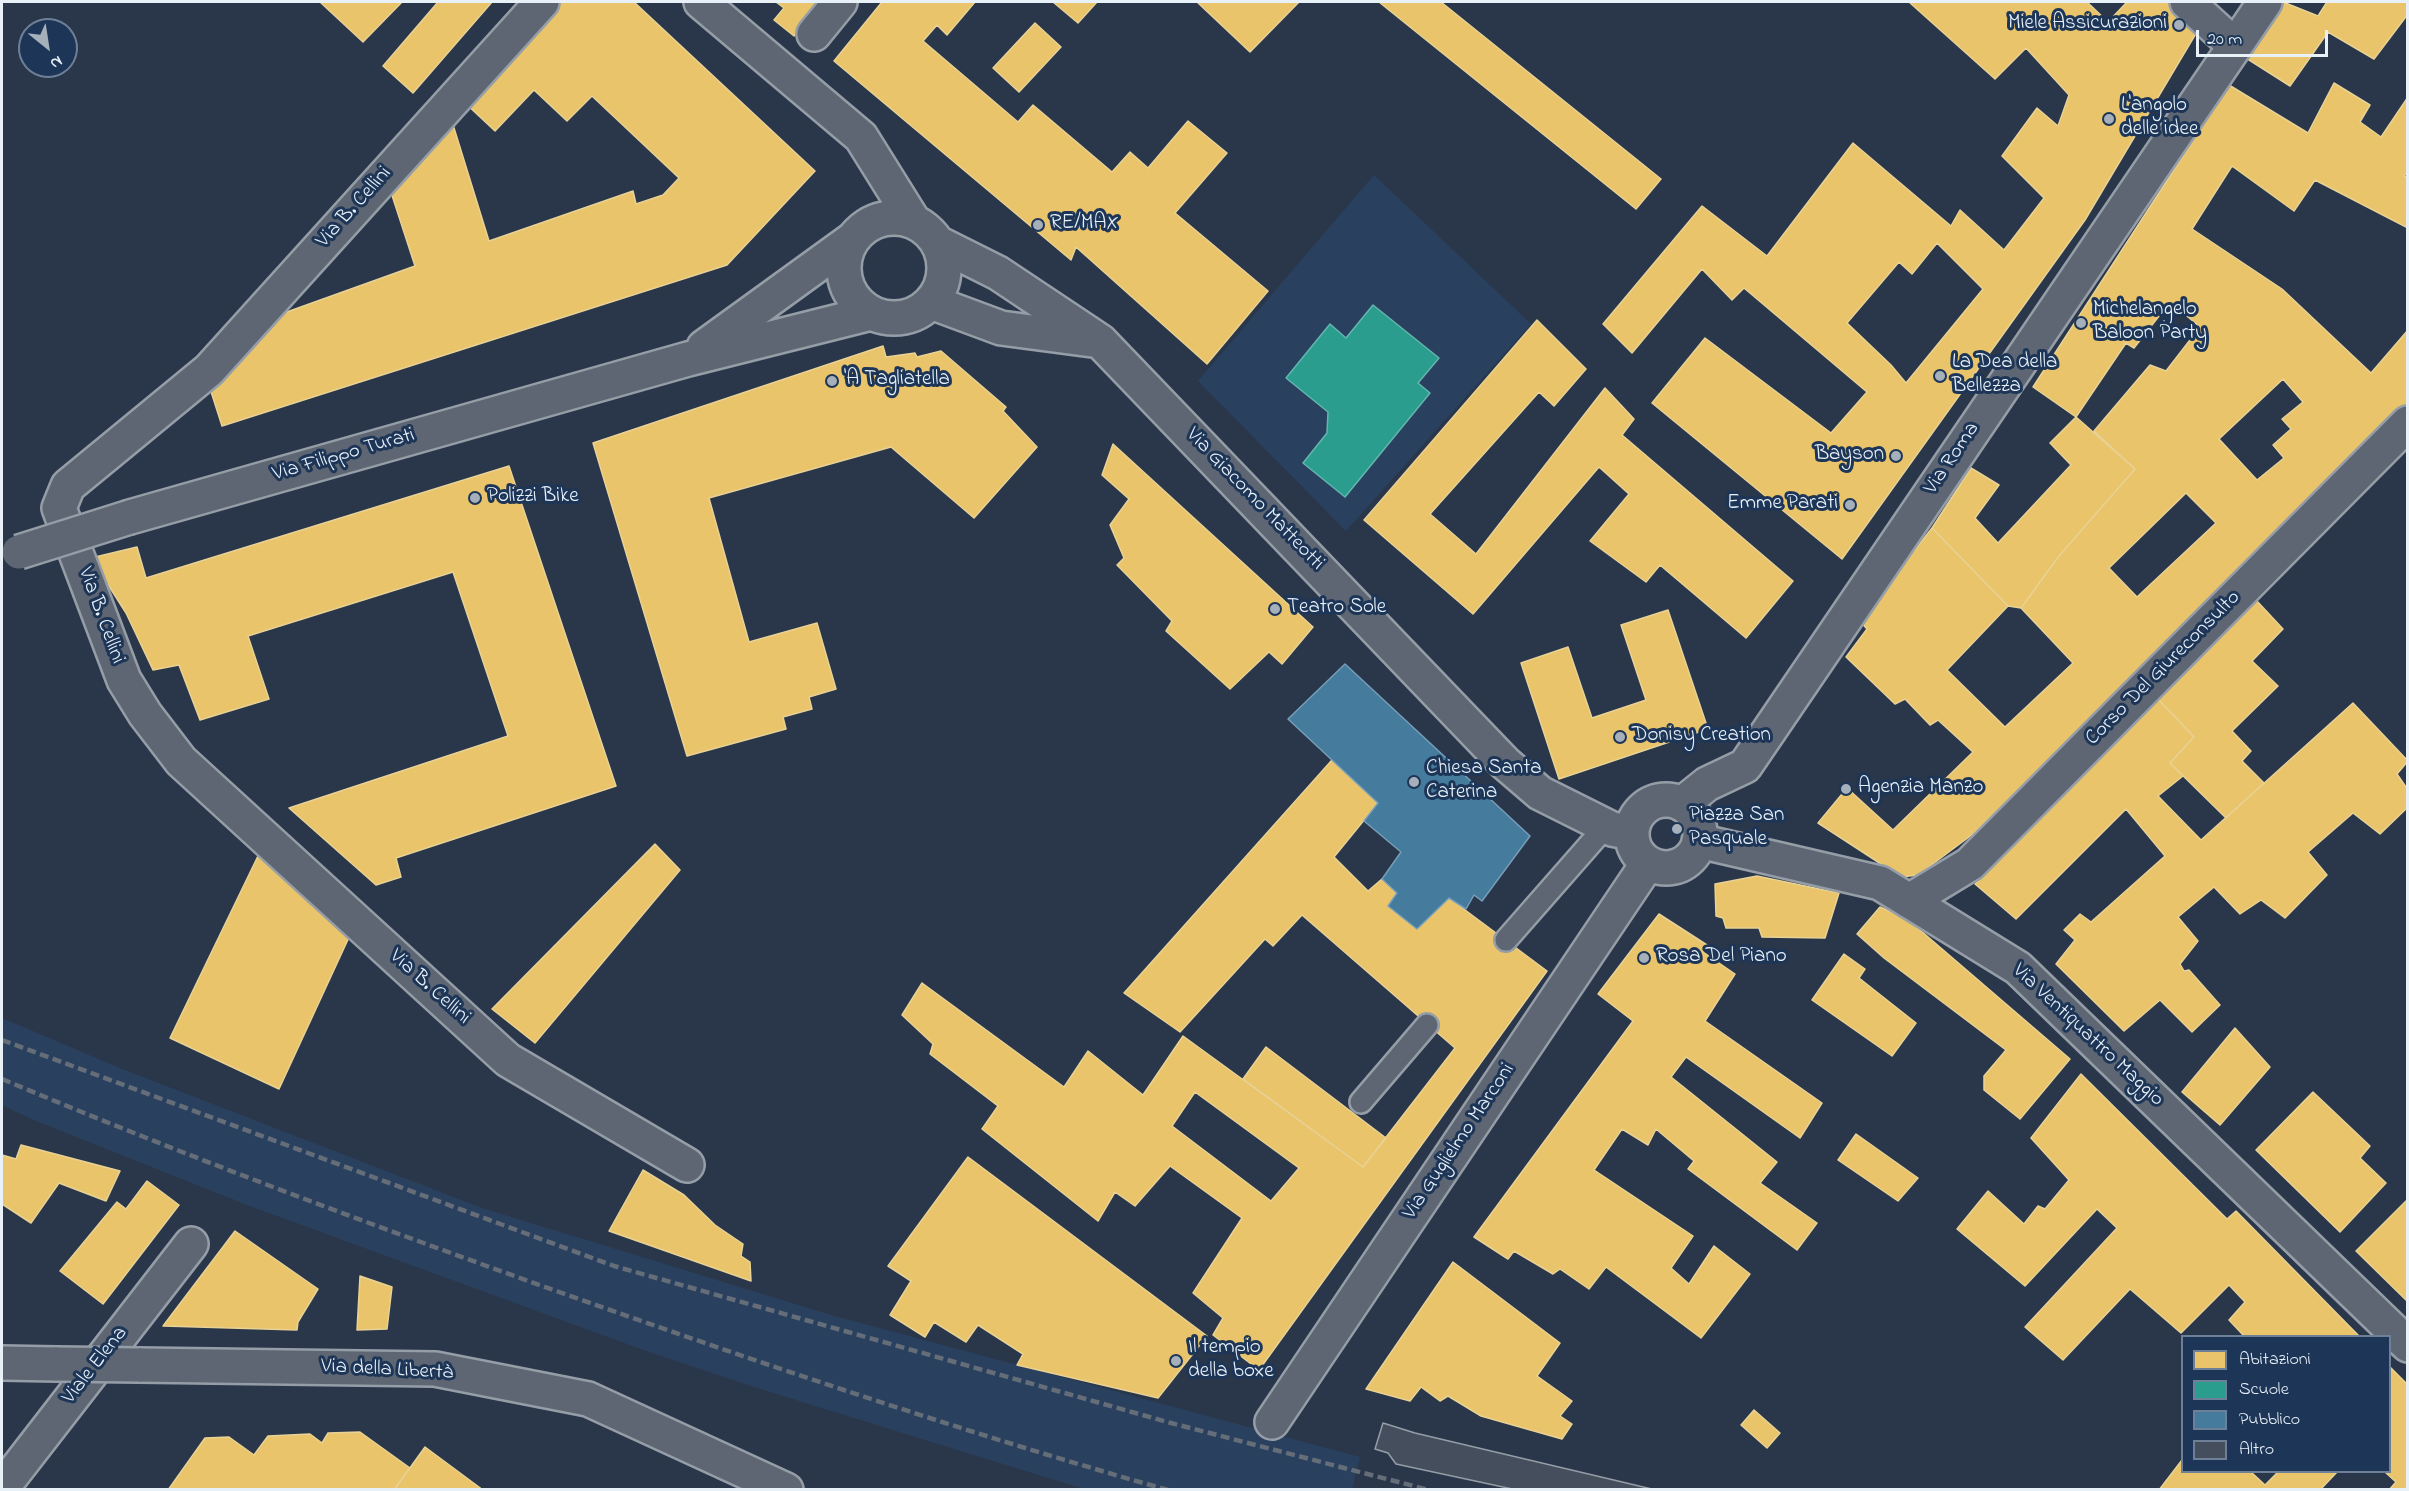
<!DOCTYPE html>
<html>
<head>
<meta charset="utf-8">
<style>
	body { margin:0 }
	#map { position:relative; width:2409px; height:1491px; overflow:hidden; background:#2a374a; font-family:"Indie Flower",sans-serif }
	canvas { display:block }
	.frame { position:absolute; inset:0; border:3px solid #e8f1f8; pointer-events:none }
	.legend { position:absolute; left:2181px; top:1335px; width:210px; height:138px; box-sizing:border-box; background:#1d3557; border:2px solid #6e8097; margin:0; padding:8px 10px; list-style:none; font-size:18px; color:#e8f1f8 }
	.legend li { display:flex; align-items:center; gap:12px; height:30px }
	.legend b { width:30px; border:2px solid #6e8097 }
	.north { position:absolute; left:18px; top:18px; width:60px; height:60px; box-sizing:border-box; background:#1d3557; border:2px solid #6e8097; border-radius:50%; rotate:150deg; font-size:16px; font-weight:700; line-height:24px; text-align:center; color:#e8f1f8 }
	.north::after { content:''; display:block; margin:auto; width:21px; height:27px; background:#a6b0bb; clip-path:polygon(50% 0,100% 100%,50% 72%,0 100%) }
	.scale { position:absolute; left:2196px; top:30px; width:132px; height:27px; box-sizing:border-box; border:3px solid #e8f1f8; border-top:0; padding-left:8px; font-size:18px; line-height:21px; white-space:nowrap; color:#e8f1f8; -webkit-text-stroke:4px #1d3557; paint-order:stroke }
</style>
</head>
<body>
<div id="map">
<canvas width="2409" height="1491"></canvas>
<div class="frame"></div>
<ul class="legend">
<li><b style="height:16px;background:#e9c46a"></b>Abitazioni</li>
<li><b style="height:16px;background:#2a9d8f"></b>Scuole</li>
<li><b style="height:16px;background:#457b9d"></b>Pubblico</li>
<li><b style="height:16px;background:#444e5c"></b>Altro</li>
</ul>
<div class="north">N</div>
<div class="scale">20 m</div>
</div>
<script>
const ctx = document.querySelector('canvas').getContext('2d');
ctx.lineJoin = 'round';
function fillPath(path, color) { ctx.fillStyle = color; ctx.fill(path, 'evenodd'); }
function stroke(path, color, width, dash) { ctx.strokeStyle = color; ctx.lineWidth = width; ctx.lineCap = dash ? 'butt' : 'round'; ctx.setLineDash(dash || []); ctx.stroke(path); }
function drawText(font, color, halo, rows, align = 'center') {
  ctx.font = font + ' "Indie Flower",sans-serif'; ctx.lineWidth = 6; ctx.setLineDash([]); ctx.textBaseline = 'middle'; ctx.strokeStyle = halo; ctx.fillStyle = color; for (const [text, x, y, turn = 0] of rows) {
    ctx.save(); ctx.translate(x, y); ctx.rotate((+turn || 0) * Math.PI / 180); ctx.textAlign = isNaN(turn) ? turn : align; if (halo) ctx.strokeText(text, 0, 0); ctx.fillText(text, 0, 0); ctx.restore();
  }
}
fillPath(new Path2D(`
	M1374,175l157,149 -185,207 -148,-150z
	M2,1018l120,51 360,139 349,107 529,142 -8,32h-268l-327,-101 -108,-36 -402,-147 -218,-87 -27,-13z`), '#2a405f');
const homes = new Path2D(`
	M320,2h82l-39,40z
	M438,2h54l-79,91 -30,-27z
	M553,2h81l181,169 -88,94 -505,161 -15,-47 52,-57 156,-56 -27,-83 62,-68 39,126 144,-50 3,13 27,-9 16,-17 -87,-82 -25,25 -33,-31 -39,41 -32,-30z
	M776,2h46l-28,34 -20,-16 10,-12z
	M882,2h93l-28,33 -10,-10 -14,16 95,81 15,-17 79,67 18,-20 18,16 40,-47 39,32 -52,60 93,78 -61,73 -131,-117 -5,13 -237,-199z
	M1053,2h44l-19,21z
	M1197,2h102l-49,50z
	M1379,2h62l220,177 -25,30z
	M1909,2h178l21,20 19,-20h55l22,18 -119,200 -243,339 -190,-156 53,-65 126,95 36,-41 -123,-104 -12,12 -30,-31 -70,84 -29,-29 99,-118 65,50 86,-113 98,83 9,-16 44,40 40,-52 -42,-42 35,-48 21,18 11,-31 -43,-47 -31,31zM1937,243l46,46 -77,94 -15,-18 -44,-42 52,-61 13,12z
	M2283,2l35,14 9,-14h81v12l-34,45 -46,-27 -38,54 -44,-28z
	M1035,23l26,24 -42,45 -26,-24z
	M2334,83l36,22 -10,17 21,15 27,-40v75l-4,4 4,2v50l-93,-48 -21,31 -62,-45 -40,63 90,60 89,84 37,-43v74l-37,42 -398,388 -55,41 -17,2 -83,-54 29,-35 46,42 80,-78 -35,-32 -8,5 -25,-26 -10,5 -49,-47 21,-28 -8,-9 73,-92 76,78 -61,64 58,57 68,-64 -52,-55 38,-52 76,-87 -41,-38 56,-66 16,6 34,-44 -30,-25 -36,46 -8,-5 -50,74 -43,-30 196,-302 79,48zM2283,379l20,23 -21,17 9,10 -18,16 11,13 -27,22 -38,-41zM2186,493l30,30 -79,74 -28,-29z
	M1537,320l49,49 -32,37 -15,-14 -109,122 46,40 129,-166 29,31 -12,16 171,146 -47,57 -86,-73 -14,17 -56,-41 39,-47 -30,-27 -126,147 -109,-94z
	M883,346l3,11 29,-4 2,4 24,-6 65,56 -3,4 34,36 -63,71 -83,-71 -182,51 40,144 68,-19 19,66 -27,8 3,12 -29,8 3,12 -99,27 -94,-313z
	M2076,417l59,52 -76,87 -38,52 -13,-2 -76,-78 39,-60 28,17 -24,33 23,25 73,-78 -21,-22z
	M1113,444l200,183 -31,37 -13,-12 -39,37 -64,-58 6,-10 -55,-56 7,-7 -14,-33 19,-26 -27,-24z
	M509,466l107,320 -220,72 5,19 -25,8 -87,-77 219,-72 -55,-164 -205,64 21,63 -69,21 -21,-55 -26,5 -27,-57 -35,-55 46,-11 9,31z
	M2256,600l27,29 -31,32 26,25 -46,45 19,20 -9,10 22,22 -38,35 -56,-55 24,-26 -36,-38z
	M1668,610l40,119 -149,50 -38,-116 47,-16 24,71 54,-18 -25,-75z
	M2158,699l36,38 -24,26 13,13 -25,20 43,44 152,-137 55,58 -11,13 11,16v17l-28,27 -27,-21 -45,39 19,23 -42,43 -24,-18 -21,14 -26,-27 -36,30 20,24 -18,23 4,7 5,-1 31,35 -28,27 -32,-32 -36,31 -68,-67 19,-24 -11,-10 16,-16 11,8 74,-66 -39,-47 -110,110 -41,-35z
	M1332,760l46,43 -44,54 34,34 14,-12 15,14 -9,13 29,23 32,-31 98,73 -288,399 -46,-35 10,-17 -30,-25 49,-75 -72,-52 -35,40 -20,-14 -17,29 -116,-92 16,-23 -68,-52 3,-10 -31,-29 20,-32 142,104 24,-36 55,44 40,-59 180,131 92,-119 -153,-133 -29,31 -8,-7 -85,93 -56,-39zM1195,1092l104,76 -28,33 -99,-75z
	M655,844l25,26 -145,173 -43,-34z
	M258,856l93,77 -72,156 -109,-51z
	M1757,876l82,17 -14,45 -63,-1 -3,-9h-33l-3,-10 -7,-2 -1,-32z
	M1880,907l26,11 164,141 -50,60 -36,-29v-14l22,-26 -122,-92 -27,-24z
	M1659,914l48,31 -4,7 32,22 -30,47 117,82 -22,35 -114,-81 -15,20 106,85 -17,21 57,40 -20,27 -109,-81 6,-8 -38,-32 -8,16 -26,-16 -28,41 99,66 -22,32 18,16 25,-38 36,28 -49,64 -95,-71 -17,22 -29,-20 -7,5 -39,-23 -6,8 -34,-22 159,-216 -35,-27z
	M1844,954l21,15 -6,9 57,45 -24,33 -80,-56z
	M2235,1028l35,39 -50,58 -38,-33z
	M1266,1047l120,91 -23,29 -120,-88z
	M2081,1074l146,145 9,-8 123,125h-115l-15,-16 16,-18 -16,-17 -48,48 -51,-44 -67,71 -38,-33 92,-99 -20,-19 -72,77 -68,-57 31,-38 36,33 14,-18 7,3 24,-29 -38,-42z
	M2313,1092l57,54 -10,12 26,25 -46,49 -84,-82z
	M1856,1134l62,44 -20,23 -60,-41z
	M21,1145l99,26 -14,30 -47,-18 -28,40 -29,-19v-49l14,4z
	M968,1157l239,179 -49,62 -141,-33 6,-11 -45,-29 -12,17 -32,-20 -9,15 -35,-22 21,-34 -23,-15z
	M643,1170l41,25 31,30 28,19 -2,12 9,6 1,19 -142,-50z
	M147,1181l32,24 -76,99 -43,-33 57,-69 9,7z
	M2408,1199v103l-52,-51z
	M235,1231l83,58 -20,33 -1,8 -134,-4z
	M1453,1262l107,81 -23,33 35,25 -12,15 12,8 -10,15 -81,-23 -33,-20 -8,5 -19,-14 -11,14 -44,-12z
	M360,1276l32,11 -5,42 -30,1z
	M2390,1367l18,18v105h-19l7,-8 -11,-10h5z
	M1754,1410l26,23 -13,15 -26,-23z
	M360,1432l50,36 -16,22h-226l37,-52 24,-1 25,18 14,-19 42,-2 12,9 6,-10z
	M425,1447l58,43h-89z
	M2182,1460v12h69l14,13 13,-13h59l-17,18h-161z`);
fillPath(homes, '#e9c46a');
stroke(homes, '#e9d295', 1.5);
const schools = new Path2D(`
	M1373,305l66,53 -21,25 12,10 -85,104 -42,-34 24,-30 1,-21 -42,-34 44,-54 16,14z`);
fillPath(schools, '#2a9d8f');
stroke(schools, '#63b6ae', 1.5);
const public = new Path2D(`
	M1345,664l185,172 -48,65 -8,-6 -8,14 -17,-11 -32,31 -29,-23 9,-13 -15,-14 19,-27 -37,-31 14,-18 -90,-84z`);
fillPath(public, '#457b9d');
stroke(public, '#769eb8', 1.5);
const building = new Path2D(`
	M1383,1423l32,10 241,57h-139l-121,-26 -8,-11 -13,-4z`);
fillPath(building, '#444e5c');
stroke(building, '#959da7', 1.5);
const service = new Path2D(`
	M1506,940l100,-114
	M1361,1102l66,-77`);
const minor = new Path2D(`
	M542,2l-333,368 -141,116 -9,22 65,172 21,34 36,47 327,299 179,105
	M2187,2l47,43
	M814,34l26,-32
	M1682,804l25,-20 38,-18 520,-764
	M1909,901l61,-37 438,-441
	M1272,1422l376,-559
	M2,1488l189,-244`);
const tertiary = new Path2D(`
	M701,2l160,135 53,85
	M844 268a50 50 0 1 1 100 0a50 50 0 1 1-100 0Z
	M938,243l60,30 102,68 405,422 35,30 72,36 20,4
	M931,302l70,26 91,12
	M704,347l149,-108
	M130,517l558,-158 183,-46
	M1632 834a34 34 0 1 1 68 0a34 34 0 1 1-68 0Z
	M1699,841l181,42 138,85 390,377
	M2,1363l55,1
	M139,1365l296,4 153,30 198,91`);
stroke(service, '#959da7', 26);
stroke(minor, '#959da7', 38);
stroke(tertiary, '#959da7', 38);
stroke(service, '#5d6672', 21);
stroke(minor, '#5d6672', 33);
stroke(tertiary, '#5d6672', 33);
stroke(new Path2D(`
	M2,1040l612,226 557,157 258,67
	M2,1079c183,77 370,146 557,213 201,71 403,140 609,198`), '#656d78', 4.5, [9, 4.5]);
const tertiaryBridge = new Path2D(`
	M19,552l111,-35
	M57,1364l82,1`);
stroke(tertiaryBridge, '#959da7', 38, []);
stroke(tertiaryBridge, '#5d6672', 33);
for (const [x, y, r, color] of [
	[2179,25,6,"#a6b0bb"],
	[2109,119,6,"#a6b0bb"],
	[1038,225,6,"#a6b0bb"],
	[2081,323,6,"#a6b0bb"],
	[1940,376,6,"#a6b0bb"],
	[832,381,6,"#a6b0bb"],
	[1896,456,6,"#a6b0bb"],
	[475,498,6,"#a6b0bb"],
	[1850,505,6,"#a6b0bb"],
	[1275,609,6,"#a6b0bb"],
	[1620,737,6,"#a6b0bb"],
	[1414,782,6,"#a6b0bb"],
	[1846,789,6,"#a6b0bb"],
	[1677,829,6,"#a6b0bb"],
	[1644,958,6,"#a6b0bb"],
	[1176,1361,6,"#a6b0bb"]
]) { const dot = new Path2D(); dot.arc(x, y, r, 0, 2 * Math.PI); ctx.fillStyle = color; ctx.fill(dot); stroke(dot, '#1d3557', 2); }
drawText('21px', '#e8f1f8', '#1d3557', [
	["Miele Assicurazioni",2167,25,"right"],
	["L'angolo",2121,107],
	["delle idee",2121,131],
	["RE/MAX",1050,225],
	["Michelangelo",2093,311],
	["Baloon Party",2093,335],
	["La Dea della",1952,364],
	["Bellezza",1952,388],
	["'A Tagliatella",844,381],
	["Bayson",1884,456,"right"],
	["Polizzi Bike",487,498],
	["Emme Parati",1838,505,"right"],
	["Teatro Sole",1287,609],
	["Donisy Creation",1632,737],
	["Chiesa Santa",1426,770],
	["Caterina",1426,794],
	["Agenzia Manzo",1858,789],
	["Piazza San",1689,817],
	["Pasquale",1689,841],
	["Rosa Del Piano",1656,958],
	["Il tempio",1188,1349],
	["della boxe",1188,1373]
], 'left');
drawText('21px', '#e8f1f8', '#1d3557', [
	["Via B. Cellini",355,208,-48],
	["Via Filippo Turati",344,456,-16],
	["Via Roma",1953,459,-56],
	["Via Giacomo Matteotti",1254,500,46],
	["Via B. Cellini",100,616,70],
	["Corso Del Giureconsulto",2164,669,-45],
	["Via B. Cellini",429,988,42],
	["Via Ventiquattro Maggio",2087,1036,43],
	["Via Guglielmo Marconi",1460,1142,-56],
	["Viale Elena",96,1366,-52],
	["Via della Libertà",387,1371,3]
]);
</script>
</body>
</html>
